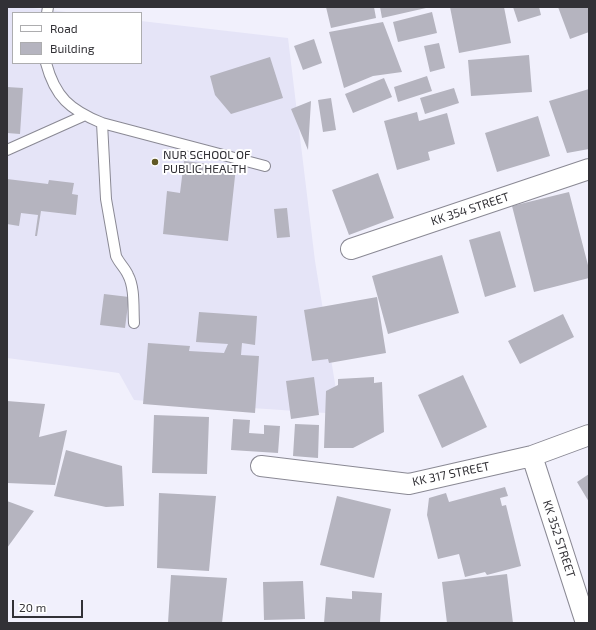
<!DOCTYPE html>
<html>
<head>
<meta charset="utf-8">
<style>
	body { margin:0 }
	#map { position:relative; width:596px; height:630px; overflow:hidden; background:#f1f0fc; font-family:"Exo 2",sans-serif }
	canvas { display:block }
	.frame { position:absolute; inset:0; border:8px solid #323136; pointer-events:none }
	.legend { position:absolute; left:12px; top:12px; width:130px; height:52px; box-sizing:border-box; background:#fff; border:1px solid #adadaf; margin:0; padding:5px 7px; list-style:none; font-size:12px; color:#323136 }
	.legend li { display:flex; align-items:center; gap:8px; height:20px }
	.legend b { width:20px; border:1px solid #adadaf }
	.scale { position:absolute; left:12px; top:600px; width:71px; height:18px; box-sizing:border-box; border:2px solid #323136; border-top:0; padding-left:5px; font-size:12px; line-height:14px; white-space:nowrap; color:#323136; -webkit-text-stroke:3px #fff; paint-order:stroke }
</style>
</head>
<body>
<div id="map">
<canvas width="596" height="630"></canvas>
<div class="frame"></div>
<ul class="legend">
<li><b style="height:5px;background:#fff"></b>Road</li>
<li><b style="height:11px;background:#b5b4bf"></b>Building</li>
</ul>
<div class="scale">20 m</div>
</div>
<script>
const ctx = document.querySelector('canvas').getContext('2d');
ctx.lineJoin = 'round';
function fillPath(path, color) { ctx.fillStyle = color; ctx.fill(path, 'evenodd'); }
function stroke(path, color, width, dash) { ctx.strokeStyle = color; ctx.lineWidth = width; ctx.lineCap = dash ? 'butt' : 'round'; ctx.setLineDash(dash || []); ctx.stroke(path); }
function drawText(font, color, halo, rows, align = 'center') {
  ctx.font = font + ' "Exo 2",sans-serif'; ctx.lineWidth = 4; ctx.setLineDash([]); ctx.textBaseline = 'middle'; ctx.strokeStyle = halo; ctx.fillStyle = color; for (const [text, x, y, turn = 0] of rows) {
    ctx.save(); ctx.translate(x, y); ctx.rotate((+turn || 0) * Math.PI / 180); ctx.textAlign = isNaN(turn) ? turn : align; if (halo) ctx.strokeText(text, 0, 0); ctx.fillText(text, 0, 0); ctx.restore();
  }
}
fillPath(new Path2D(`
	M7,7h16l52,6h-62v50h128v-42l147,17 27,223 25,153 -206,-14 -15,-27 -112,-15z`), '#e5e4f7');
fillPath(new Path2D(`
	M326,7h48l2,11 -45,10z
	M380,7h46v1l-44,10z
	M450,7h54l7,36 -52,10z
	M513,7h26l2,8 -23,7z
	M558,7h31v25l-19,7z
	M432,12l5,21 -39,9 -5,-20z
	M383,22l19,50 -29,4 -29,12 -15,-56z
	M314,39l8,24 -19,7 -9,-24z
	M439,43l6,25 -15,4 -6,-26z
	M529,55l3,37 -61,4 -3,-36z
	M270,57l13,41 -52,16 -16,-19 -5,-19z
	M427,76l5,15 -34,11 -4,-15z
	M384,78l8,19 -39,16 -8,-19z
	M7,87l16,1 -3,46 -13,-1z
	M454,88l5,15 -34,11 -5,-16z
	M589,89v60l-22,4 -18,-52z
	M331,98l5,32 -13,2 -5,-32z
	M311,101l-3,49 -17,-41z
	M417,112l2,9 28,-8 8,31 -27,8 2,8 -33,10 -13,-49z
	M538,116l12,40 -53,16 -12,-39z
	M184,161l52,6 -8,74 -65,-7 4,-43 13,2z
	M378,173l16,45 -45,17 -17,-45z
	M7,179l41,5 1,-4 25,3 -2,11 6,1 -2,20 -35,-4 -4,25h-2l3,-21 -17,-2 -2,13 -12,-2z
	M569,192l20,77v9l-55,14 -22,-86z
	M287,208l3,29 -13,1 -3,-29z
	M500,231l16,56 -31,10 -16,-57z
	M442,255l17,58 -71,21 -16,-58z
	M104,294l25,3 -4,31 -25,-3z
	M377,297l9,56 -57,10 -1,-4 -16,2 -8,-51z
	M199,312l58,4 -2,29 -13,-2 -1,12 18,1 -4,57 -112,-9 5,-61 42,3 -1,5 35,2 4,-9 -32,-2z
	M563,314l11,23 -54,27 -12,-23z
	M463,375l24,52 -45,21 -24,-53z
	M314,377l5,38 -28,4 -5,-38z
	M374,377v6l8,-1 2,50 -31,16h-29l2,-57 12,-6v-6z
	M7,401l38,3 -6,33 28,-7 -12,55 -48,-2z
	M154,415l55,2 -2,57 -55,-1z
	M233,419l17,1 -1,13 15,1v-9l16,1 -2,27 -47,-3z
	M295,424l24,1 -1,33 -25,-2z
	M66,450l56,16 2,40 -18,1 -52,-11z
	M589,474v28l-12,-20z
	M505,487l3,9 -8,2 2,8 4,-1 15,61 -34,9 -2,-3 -20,5 -6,-23 -21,5 -11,-44 2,-17 17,-5 3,9z
	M159,493l57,3 -7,75 -52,-3z
	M337,496l54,13 -17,69 -54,-13z
	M7,501l27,10 -27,37z
	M507,574l6,49h-66l-5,-41z
	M171,575l56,3 -5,45h-54z
	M303,581l2,38 -41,1 -1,-38z
	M352,591l30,2 -2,30h-56l2,-26 26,2z`), '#b5b4bf');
const lane = new Path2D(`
	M47,13l1,-6
	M46,63c9,34 24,47 56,60l163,43
	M102,123l4,76 10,57c3,7 9,12 12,19 7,13 5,33 6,48
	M7,150l76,-34`);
const street = new Path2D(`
	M351,249l238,-80
	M532,456l54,167
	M261,466l148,18 123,-28 57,-21`);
stroke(lane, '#8a8994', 12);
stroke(street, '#8a8994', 22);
stroke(lane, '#fff', 10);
stroke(street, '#fff', 20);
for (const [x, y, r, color] of [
	[155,162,4,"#605824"]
]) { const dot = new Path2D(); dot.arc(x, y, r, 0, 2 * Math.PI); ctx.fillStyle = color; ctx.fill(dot); stroke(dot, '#fff', 1.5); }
drawText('12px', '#323136', '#fff', [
	["NUR SCHOOL OF",163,155],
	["PUBLIC HEALTH",163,169]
], 'left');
drawText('12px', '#323136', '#fff', [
	["KK 354 STREET",470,209,-18],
	["KK 317 STREET",451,474,-12],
	["KK 352 STREET",559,539,72]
]);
</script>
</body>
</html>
